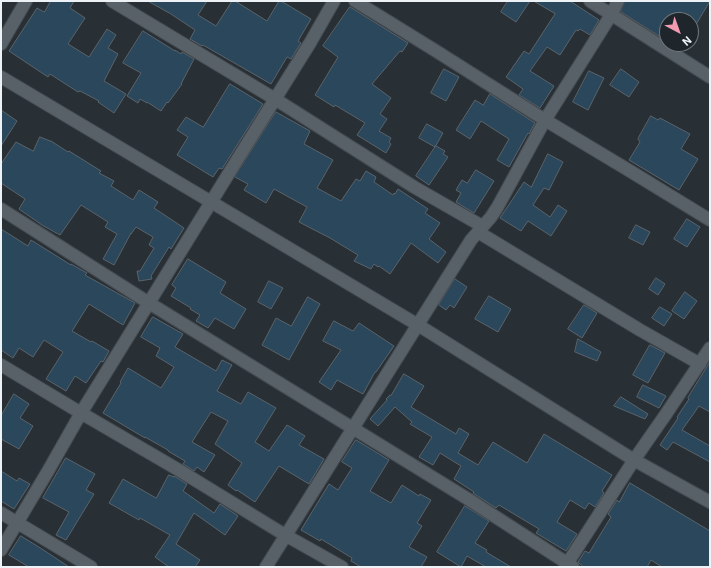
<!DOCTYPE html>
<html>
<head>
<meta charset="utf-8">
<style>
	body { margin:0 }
	#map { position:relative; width:711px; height:568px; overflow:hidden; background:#283036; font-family:Roboto,sans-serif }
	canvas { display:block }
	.frame { position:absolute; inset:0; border:2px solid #edf2f6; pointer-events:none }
	.north { position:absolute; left:659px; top:12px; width:40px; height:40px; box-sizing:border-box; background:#1e262c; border:1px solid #71787d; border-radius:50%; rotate:139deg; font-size:11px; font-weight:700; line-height:16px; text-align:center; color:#edf2f6 }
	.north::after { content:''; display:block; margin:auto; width:14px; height:18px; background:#f29ab0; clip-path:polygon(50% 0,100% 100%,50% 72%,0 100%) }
</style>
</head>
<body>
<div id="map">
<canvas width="711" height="568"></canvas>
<div class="frame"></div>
<div class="north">N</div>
</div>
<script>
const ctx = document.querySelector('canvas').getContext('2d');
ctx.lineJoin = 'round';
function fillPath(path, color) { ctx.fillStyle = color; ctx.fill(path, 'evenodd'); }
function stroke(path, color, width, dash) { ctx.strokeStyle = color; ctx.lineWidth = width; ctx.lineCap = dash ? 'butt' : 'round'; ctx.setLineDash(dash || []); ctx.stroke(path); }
const building = new Path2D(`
	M51,1h23l-4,7 15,10 -17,26 21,13 18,-28 9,6 -8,13 10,6 -14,27 22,13 -12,19 -16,-11 1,-1 -19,-10 -2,1 -28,-18 -2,3 -39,-26 28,-43 7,4z
	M148,1h59l-9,14 18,11 16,-25h3l32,20 12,-20h2l30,18 -13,22 3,2 -10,16 -4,-2 -16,27 -68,-39 -1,1 -12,-7 5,-9 -24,-16z
	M508,1h22l-14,21 -15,-10z
	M534,1h36l29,19 -9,15 -10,-6 -2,2 -2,-1 -16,25 -13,-8 -17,24 24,15 -14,22 -21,-13 4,-6 -17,-12 18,-26 5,3 26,-40z
	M625,1h85l-19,32v-13h-24v21l-46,-29z
	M350,7l58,36 -6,9 -2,-1 -28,33 19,14 -11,16 7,5 -8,12 12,7 -2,4 2,2 -5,9 -29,-18 8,-12 -30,-18 -1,2 -19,-12 23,-38 -15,-11z
	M143,31l32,20v-1l6,4 1,-2 12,7 -13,25h1l-14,19 -1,-1 -6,9 -14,-9v1l-7,-4 -2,4 -11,-7 14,-23 -18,-10z
	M444,69l15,8 -13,24 -15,-8z
	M621,69l18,13 -10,15 -19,-12z
	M589,71l15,7 -16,32 -15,-8z
	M230,84l33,20 -41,65 -3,-1 -6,9 -36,-22 11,-18 -11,-7 9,-13 17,10z
	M490,94l45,29 -6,11 -1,-1 -19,34 -12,-7 12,-21 -28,-18 -11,18 -14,-9 19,-30 8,5z
	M1,110l16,11 -16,25z
	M276,112l34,19 -6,13 29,16 -16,28 24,13 15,-22 4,2 6,-10 10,6 -2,5 19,13 1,-2 1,1 3,-5 30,20 -3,4 15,10 -11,16 17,13 -8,11 -27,-20 -21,31 -11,-8 -1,1 -4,-3 -3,5 -17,-8 4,-6 -28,-17 -31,-16 8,-15 -33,-18 -8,14 -22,-13 4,-6 -13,-7z
	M651,116l7,4 2,-2 30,16 -9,15 17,10 -19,31 -50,-30 11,-18 -2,-3z
	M427,124l16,9 -8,14 -16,-9z
	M40,137l10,4h1l17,11 1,-1 32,20 -2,2 15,8 -3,5 22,14 6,-10 19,12 -4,6 30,20 -13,21 -2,-2 -18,29 1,3 -13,2 -2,-10h3l14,-23 -5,-3 4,-8 -17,-10 -5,7v-1l-17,32 -11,-6 14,-25 -12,-7 3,-5 -27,-17 -21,30 -18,-10 -23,-16 6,-10 -24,-16v-19l15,-22 17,9z
	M436,146l9,5 -2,3 5,3 -19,28 -13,-9z
	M548,154l15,8 -14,28 -5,-2 -11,17 17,12 8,-12 9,6 -16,25 -23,-15 -7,10 -21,-13 24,-36 7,5z
	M476,170l18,11 -20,32 -18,-11 5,-9 -5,-3 6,-10 5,3z
	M687,219l13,8 -13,20 -13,-8z
	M636,225l14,7 -7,13 -14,-7z
	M1,229l27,17 3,-6 40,25v-1l16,9 -2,2 50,28 -12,22 -34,-21 -17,27 19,11 1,-1 17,10 -6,11 -2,-1 -15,22 -11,-7 -9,15 -20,-12 17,-27 -19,-12 -11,17 -14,-9 -6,10 -12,-8z
	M188,259l38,23 -6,11 26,16 -12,20 -19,-11 -7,10 -12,-7 4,-6 -10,-6 1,-1 -20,-12 5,-8 -4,-3z
	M656,278l9,6 -7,11 -9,-6z
	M455,279l12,8 -13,21 -4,-3 -4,5 -7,-5z
	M269,281l14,7 -12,21 -13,-7z
	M685,292l12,9 -13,18 -12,-8z
	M489,296l22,13 -13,23 -23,-13z
	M308,297l12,7 -31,56 -27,-15 14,-27 15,8z
	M584,305l13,8 -15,25 -14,-9z
	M660,307l12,7 -8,12 -12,-8z
	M153,317l30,17 -8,13 41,24 6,-11 10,5 -15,26 24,13 7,-12 28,16 -21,34 14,9 18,-26 18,11 -6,9 25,14 -15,25 -30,-18 -24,36 -18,-12 -1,1 -8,-6 14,-22 -27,-19 13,-23 -17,-9 -19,30 23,13 -11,17 -7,-5 -3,4 -11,-7 2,-3 -17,-10v-1l-23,-13v1l-42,-25 18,-30 -1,-1 8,-14 33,20 13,-21 -18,-11 4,-8 -19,-11z
	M334,321l19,10 6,-8 35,23 -18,26h-1l-12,22 -26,-14 -6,10 -12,-8 22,-32 -18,-9z
	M578,339l23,13 -4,9 -22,-9z
	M650,345l15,8 -17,30 -15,-8z
	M710,362v50l-11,-6 -17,24 28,16v16l-37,-20 -6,8 -7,-5 18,-27 -1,-1 12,-18 -1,-1z
	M404,374l20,12 -13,21 45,27 3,-6 10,6 -11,19 20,12 15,-23 34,21 17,-29 68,41 -10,16 2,2 -9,14 -6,-4 -4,6 -15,-9 -13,22 20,12 -11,17 -30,-18 3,-4 -40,-24 -3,3 -23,-15 1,-1 -20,-13 7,-13 -21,-13 -7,12 -14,-8 13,-20 -22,-13 2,-2 -17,-15 -17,19 -8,-7 17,-19 -1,-1 4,-4h1z
	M643,385l23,11 -7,12 -22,-11z
	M14,394l15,10 -9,14 13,8 -14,23 -18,-10v-23z
	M621,397l27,17 -3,5 -31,-13z
	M356,440l33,20 -19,31 21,12 11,-18 17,11 1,-2 11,6 -14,23 5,3 -13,21 18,10 -6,10h-60l-10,-6 1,-3 -31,-19 -1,2 -19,-11 28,-46 9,6 14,-22 -10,-6z
	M66,458l29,16 -9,16 8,4 -28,46 -10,-5 13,-23 -26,-14z
	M1,471l16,10 2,-3 11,6 -16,25 -13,-8z
	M169,475l5,2v-1l13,8 -4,7 31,22 6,-9 18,12 -13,19 -31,-22 -18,31 24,16 -5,7h-26l-14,-10 15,-22 -30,-17 -1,2 -30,-17 14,-24 33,19z
	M630,483l80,48v36h-48l-11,-7 -4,7h-63l-4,-3 -2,-2 7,-11 4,2 22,-36 -3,-3 9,-14 2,2z
	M465,506l24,15 -14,22 12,7 -1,2 25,15h-25l-19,-11 -6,11 -24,-15z
	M21,536l21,13 27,18h-40l-20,-12z`);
fillPath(building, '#2a475c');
stroke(building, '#5b636a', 1);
const minor = new Path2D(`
	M112,1l163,98 139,88 68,39
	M355,1l81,50 109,69 85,51 80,49
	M590,1l120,76
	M1,44l25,-43
	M1,209l148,94 319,196 105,68
	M478,232l162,98 60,34
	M1,365l80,48 96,56 108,66 57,32
	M1,513l90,54
	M1,550l47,-79 33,-58 161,-261 68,-109 24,-42
	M266,567l193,-308 12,-19 20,-23 6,-9 48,-88 66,-105 7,-14
	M565,567l69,-107 32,-46 44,-66`);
const tertiary = new Path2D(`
	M1,77l417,248 216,135 76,42`);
stroke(minor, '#454c51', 14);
stroke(tertiary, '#454c51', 14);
stroke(minor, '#596168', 12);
stroke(tertiary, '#596168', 12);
</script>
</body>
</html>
